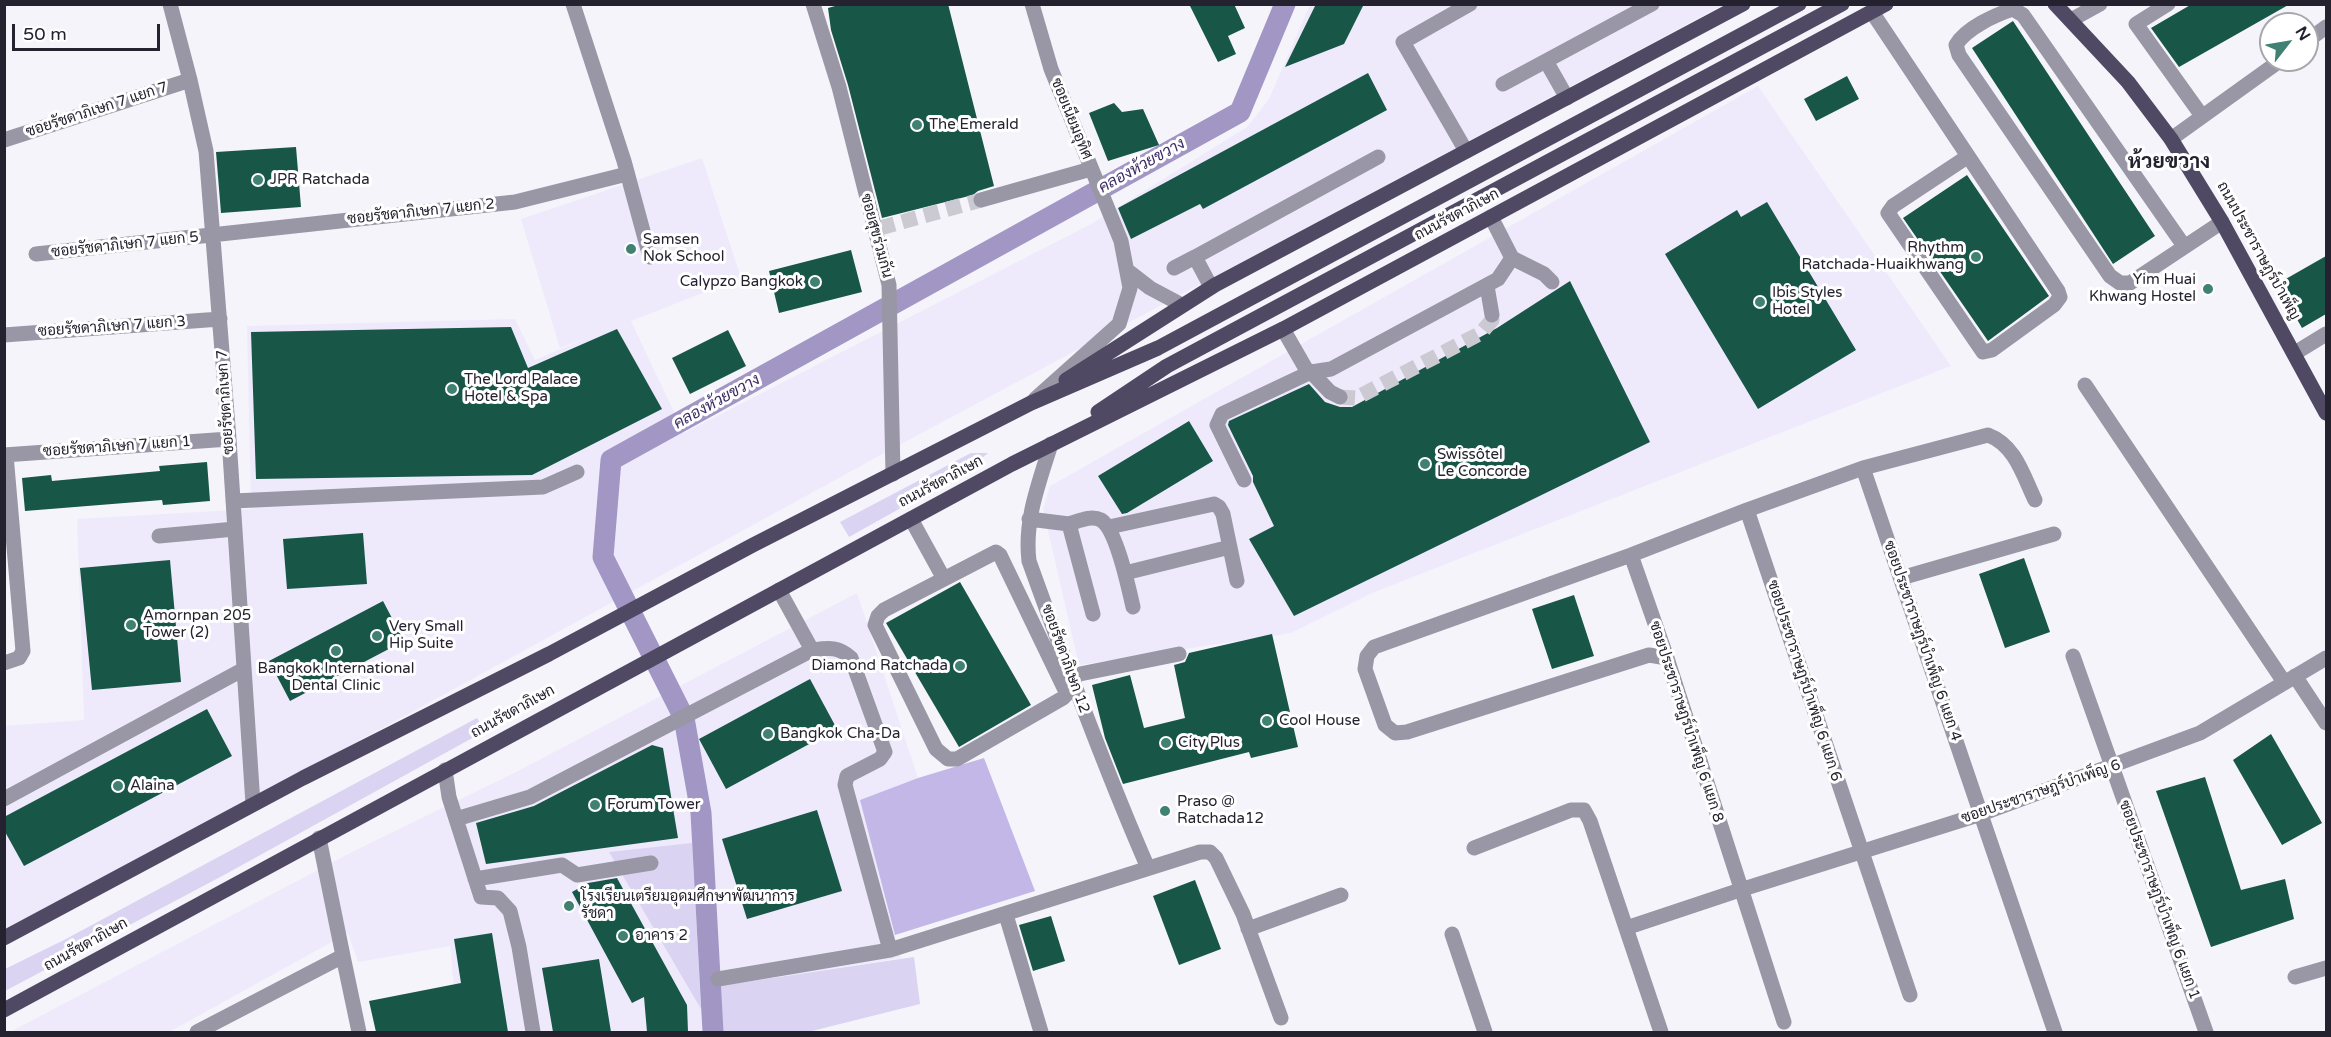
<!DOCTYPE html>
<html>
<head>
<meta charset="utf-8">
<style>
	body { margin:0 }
	#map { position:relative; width:2331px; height:1037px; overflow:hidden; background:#f5f4fb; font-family:"Varela Round",sans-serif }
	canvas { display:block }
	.frame { position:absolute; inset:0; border:6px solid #25222f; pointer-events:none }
	.north { position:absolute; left:2259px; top:12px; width:60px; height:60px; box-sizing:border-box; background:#fff; border:2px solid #a8a7ac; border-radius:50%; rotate:59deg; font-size:16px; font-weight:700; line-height:24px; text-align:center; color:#25222f }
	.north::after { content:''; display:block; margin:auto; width:21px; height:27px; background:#408171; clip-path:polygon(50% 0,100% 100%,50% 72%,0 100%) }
	.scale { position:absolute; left:12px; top:24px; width:148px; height:27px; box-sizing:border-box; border:3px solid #25222f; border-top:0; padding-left:8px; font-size:18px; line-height:21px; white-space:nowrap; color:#25222f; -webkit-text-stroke:4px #fff; paint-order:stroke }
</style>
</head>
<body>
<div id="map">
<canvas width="2331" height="1037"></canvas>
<div class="frame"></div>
<div class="north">N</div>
<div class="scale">50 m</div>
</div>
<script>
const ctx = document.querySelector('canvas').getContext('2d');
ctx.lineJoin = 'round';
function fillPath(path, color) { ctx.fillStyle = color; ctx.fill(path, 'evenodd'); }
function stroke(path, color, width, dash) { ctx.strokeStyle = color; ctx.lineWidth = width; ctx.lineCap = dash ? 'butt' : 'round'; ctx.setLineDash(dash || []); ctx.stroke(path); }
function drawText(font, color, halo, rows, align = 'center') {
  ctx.font = font + ' "Varela Round",Sarabun,sans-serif'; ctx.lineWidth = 6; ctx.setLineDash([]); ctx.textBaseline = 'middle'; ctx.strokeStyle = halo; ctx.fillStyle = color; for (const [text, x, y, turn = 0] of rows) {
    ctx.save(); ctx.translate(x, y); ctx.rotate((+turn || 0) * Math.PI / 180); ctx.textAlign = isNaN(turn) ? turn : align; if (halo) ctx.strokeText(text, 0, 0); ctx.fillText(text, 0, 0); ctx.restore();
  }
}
fillPath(new Path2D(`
	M1310,5h413l-835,446 -476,261 -407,219v-205l79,-6 -7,-201 174,-10 -4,-183 268,-7 20,41 54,-23 -29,11 -39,-129 181,-61 39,120 -110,43 53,112 407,-209 156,-97 22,-28z
	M1758,86l193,280 -579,227 -81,40 -212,32 -36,-156 7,-23z
	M857,593l61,185 -58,22 41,158 -200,31 1,43h-244l-8,-86 -92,16 -10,-29 -179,99h-159l344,-181 162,-79z`), '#eeeafc');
fillPath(new Path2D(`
	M971,453h17l-23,19 -116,65 -9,-15z
	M477,718l8,13 -261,144 -219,116v-22l59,-29z
	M692,843l9,166 -92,-157z
	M914,957l6,47 -112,28h-86l-4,-46z`), '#dad3f1');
fillPath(new Path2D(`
	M984,758l51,133 -140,44 -35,-135 58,-22z`), '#c2b7e6');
stroke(new Path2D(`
	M713,1032l-12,-219 -17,-95 -81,-161 8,-97 629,-348 45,-108`), '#a297c4', 21);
fillPath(new Path2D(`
	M842,4h106l46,182 -16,5 -5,4 -91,23 -34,-133 -17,-55 -3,-22z
	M1189,4h45l11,24 -17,8 8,18 -18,8z
	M1316,4h48l-20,40 -59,23z
	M2192,4h98l-111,63 -28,-39z
	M2013,21l142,215 -42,28 -141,-216z
	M1368,73l19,37 -184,99 -3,-5 -69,35 -13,-31z
	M1847,76l12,23 -43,22 -12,-22z
	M1114,103l8,9 21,-3 16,36 -51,16 -19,-48z
	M296,147l5,60 -80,6 -5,-61z
	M1967,175l82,121 -61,45 -85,-123z
	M1767,202l89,148 -98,59 -93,-155 72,-44 4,7z
	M851,250l11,42 -83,21 -10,-42z
	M2326,256v58l-24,14 -25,-44z
	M1570,281l80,161 -356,174 -45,-77 25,-13 -21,-44v-6l-25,-51 1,-4 80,-37 16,18 15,5h12l145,-79z
	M511,327l17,41 89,-39 45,80 -130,66 -276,4 -5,-147z
	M728,330l18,36 -56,28 -18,-36z
	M1189,421l24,40 -86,52 -5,1 -24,-38z
	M207,462l3,39 -47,4 -1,-5 -137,11 -3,-33 29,-3 1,6 108,-10 -1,-5z
	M363,533l4,51 -80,5 -4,-50z
	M2024,558l26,74 -45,16 -26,-74z
	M170,560l11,122 -89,8 -12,-122z
	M960,582l71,123 -72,42 -73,-124z
	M1574,595l20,61 -42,13 -20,-60z
	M383,601l21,40 -114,60 -21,-40z
	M1272,634l26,113 -47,11 -2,-6 -126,32 -18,-46 -13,-53 38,-10 14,53 41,-10 -11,-53 11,-3 4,-9z
	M810,679l27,50 -111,60 -27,-50z
	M207,709l25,47 -208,110 -20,-36v-13z
	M2271,734l51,89 -40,22 -49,-85z
	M652,745l11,3 15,90 -192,26 -10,-41 58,-17z
	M2205,777l36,113 44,-11 9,40 -83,28 -55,-156z
	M817,810l25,81 -95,28 -25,-80z
	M617,878l70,127 1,27h-41l-3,-35 -12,6 -60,-111 16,-9z
	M1195,880l26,69 -42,16 -26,-69z
	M1051,916l14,45 -32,10 -14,-46z
	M492,933l16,99h-132l-7,-31 92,-18 -7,-44z
	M599,959l12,73h-58l-11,-64z`), '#185648');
stroke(new Path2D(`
	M880,228l101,-28
	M1340,397l16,1 125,-65 11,-13v-5`), '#cbcad2', 15, [15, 8]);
stroke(new Path2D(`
	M170,4l20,76 16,71 23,288 24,365
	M573,4l51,157 26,96
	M813,4l26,83 50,198 4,189
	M1032,4l19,65 70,172 9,47 -11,36 -84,75
	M2168,4l-32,20 66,92
	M1872,12l186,279 2,6 -6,8 -62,45 -9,2 -95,-139 5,-7 74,-49
	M2071,20l29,-16
	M2307,41l19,-14
	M1546,61l21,37
	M1503,84l149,-80
	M2171,139l110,-79
	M4,140l186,-60
	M1466,151l-63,-109 67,-38
	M981,200l110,-31
	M1491,217l21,41 32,16 8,8
	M2184,246l-161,-231 -10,-6c-18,6 -47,19 -57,36l3,10 151,221 10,7h10l92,-61
	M36,254l479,-52 112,-28
	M1174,268l21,-11
	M1128,271l22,17 32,17
	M1487,286l5,29
	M1211,287l-16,-30 183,-100
	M1283,329l23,40 5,3 20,-3 167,-90 14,-21
	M4,335l216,-16
	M2295,353l31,-19
	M2085,385l199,297
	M1051,444c-12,39 -27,76 -22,117 37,103 75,206 119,307
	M4,455l225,-16
	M1863,468l192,564
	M1244,480l-27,-55 5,-11 89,-42 19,20 10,5
	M233,501l310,-14 34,-15
	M1747,510l163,485
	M911,519l33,60 -60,31 -6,6 -3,9 61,124 12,10h9l106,-61 4,-4 -67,-139 -4,-3 -52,27
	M1029,519l40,5 24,90
	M1069,524c10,-3 22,-9 32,-4 15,9 28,69 32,87
	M1109,527l105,-23 5,3 4,7 14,67
	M159,536l76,-7
	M1631,555l36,103 117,364
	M1125,573l105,-26
	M1901,578l153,-44
	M779,590l33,60c16,-2 26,-4 39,8l34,94 -5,7 -33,17 -2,9 45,165
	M2073,656l133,376
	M1667,658l-18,-3 -242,77 -12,1 -10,-8 -20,-56 2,-13 7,-9 257,-92 116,-45 116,-42 125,-33c27,10 35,40 47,65
	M4,663l15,-5 4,-7 -17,-196
	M1070,676l109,-22
	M2295,676l31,47
	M445,770l4,27 32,100 17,1 12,13 9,36 14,85
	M4,799l240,-130
	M456,819l74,-22 282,-147
	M1474,848l97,-38h13l6,11 71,211
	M475,879l87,-14 15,10 74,-12
	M1006,915l35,117
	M1626,928l114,-38 241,-76 219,-81 126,-75
	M1248,929l93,-34
	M1452,934l33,98
	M343,956l16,76
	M2295,977l31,-9
	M718,979l172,-29 310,-98h10l6,6 27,56 38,104
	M197,1032l146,-76 -24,-118`), '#9996a5', 15);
stroke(new Path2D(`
	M2055,4l73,78 43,57 51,83 104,191
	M1066,380l149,-95 528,-281
	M1098,412l69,-46 675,-362
	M4,938l299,-160 246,-124 204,-109 278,-142 127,-55 641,-344
	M4,1010l1008,-546 271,-135 603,-325`), '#4f4963', 15);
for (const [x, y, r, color] of [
	[917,125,6,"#408171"],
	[258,180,6,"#408171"],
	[631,249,6,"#408171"],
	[1976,257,6,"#408171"],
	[815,282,6,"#408171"],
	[2208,289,6,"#408171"],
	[1760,302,6,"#408171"],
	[452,389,6,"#408171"],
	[1425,464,6,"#408171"],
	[131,625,6,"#408171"],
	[377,636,6,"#408171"],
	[336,651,6,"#408171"],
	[960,666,6,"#408171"],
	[1267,721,6,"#408171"],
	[768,734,6,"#408171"],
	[1166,743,6,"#408171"],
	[118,786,6,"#408171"],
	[595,805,6,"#408171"],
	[1165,811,6,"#408171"],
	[569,906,6,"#408171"],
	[623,936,6,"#408171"]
]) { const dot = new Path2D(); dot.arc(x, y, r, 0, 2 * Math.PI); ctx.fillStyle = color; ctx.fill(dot); stroke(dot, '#fff', 2); }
drawText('15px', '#25222f', '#fff', [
	["ซอยรัชดาภิเษก 7 แยก 7",97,110,-18],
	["ซอยเนียมอุทิศ",1071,119,68],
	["ซอยรัชดาภิเษก 7 แยก 2",421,212,-6],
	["ถนนรัชดาภิเษก",1457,215,-28],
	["ซอยสุขร่วมกัน",876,236,75],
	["ซอยรัชดาภิเษก 7 แยก 5",125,245,-6],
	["ถนนประชาราษฎร์บำเพ็ญ",2258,251,61],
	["ซอยรัชดาภิเษก 7 แยก 3",112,327,-4],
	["ซอยรัชดาภิเษก 7",226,402,-94],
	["ซอยรัชดาภิเษก 7 แยก 1",117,447,-4],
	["ถนนรัชดาภิเษก",941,482,-28],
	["ซอยประชาราษฎร์บำเพ็ญ 6 แยก 4",1922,641,71],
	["ซอยรัชดาภิเษก 12",1065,659,70],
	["ซอยประชาราษฎร์บำเพ็ญ 6 แยก 6",1804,681,72],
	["ถนนรัชดาภิเษก",513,712,-29],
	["ซอยประชาราษฎร์บำเพ็ญ 6 แยก 8",1686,722,72],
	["ซอยประชาราษฎร์บำเพ็ญ 6",2041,792,-19],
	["ซอยประชาราษฎร์บำเพ็ญ 6 แยก 1",2159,900,70],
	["ถนนรัชดาภิเษก",86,945,-29]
]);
drawText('15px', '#25222f', '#fff', [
	["The Emerald",929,125],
	["JPR Ratchada",270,180],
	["Samsen",643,240],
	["Nok School",643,257],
	["Rhythm",1964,248,"right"],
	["Ratchada-Huaikhwang",1964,265,"right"],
	["Yim Huai",2196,280,"right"],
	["Khwang Hostel",2196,297,"right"],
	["Calypzo Bangkok",803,282,"right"],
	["Ibis Styles",1772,293],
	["Hotel",1772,310],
	["The Lord Palace",464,380],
	["Hotel & Spa",464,397],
	["Swissôtel",1437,455],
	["Le Concorde",1437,472],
	["Amornpan 205",143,616],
	["Tower (2)",143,633],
	["Very Small",389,627],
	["Hip Suite",389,644],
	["Diamond Ratchada",948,666,"right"],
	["Bangkok International",336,669,"center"],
	["Dental Clinic",336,686,"center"],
	["Cool House",1279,721],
	["Bangkok Cha-Da",780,734],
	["City Plus",1178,743],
	["Alaina",130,786],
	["Praso @",1177,802],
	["Ratchada12",1177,819],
	["Forum Tower",607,805],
	["โรงเรียนเตรียมอุดมศึกษาพัฒนาการ",581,897],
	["รัชดา",581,914],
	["อาคาร 2",635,936]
], 'left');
drawText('italic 16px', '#3e2c65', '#fff', [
	["คลองห้วยขวาง",1142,166,-29],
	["คลองห้วยขวาง",717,402,-29]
]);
drawText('bold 21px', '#25222f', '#fff', [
	["ห้วยขวาง",2169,162]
]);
</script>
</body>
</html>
